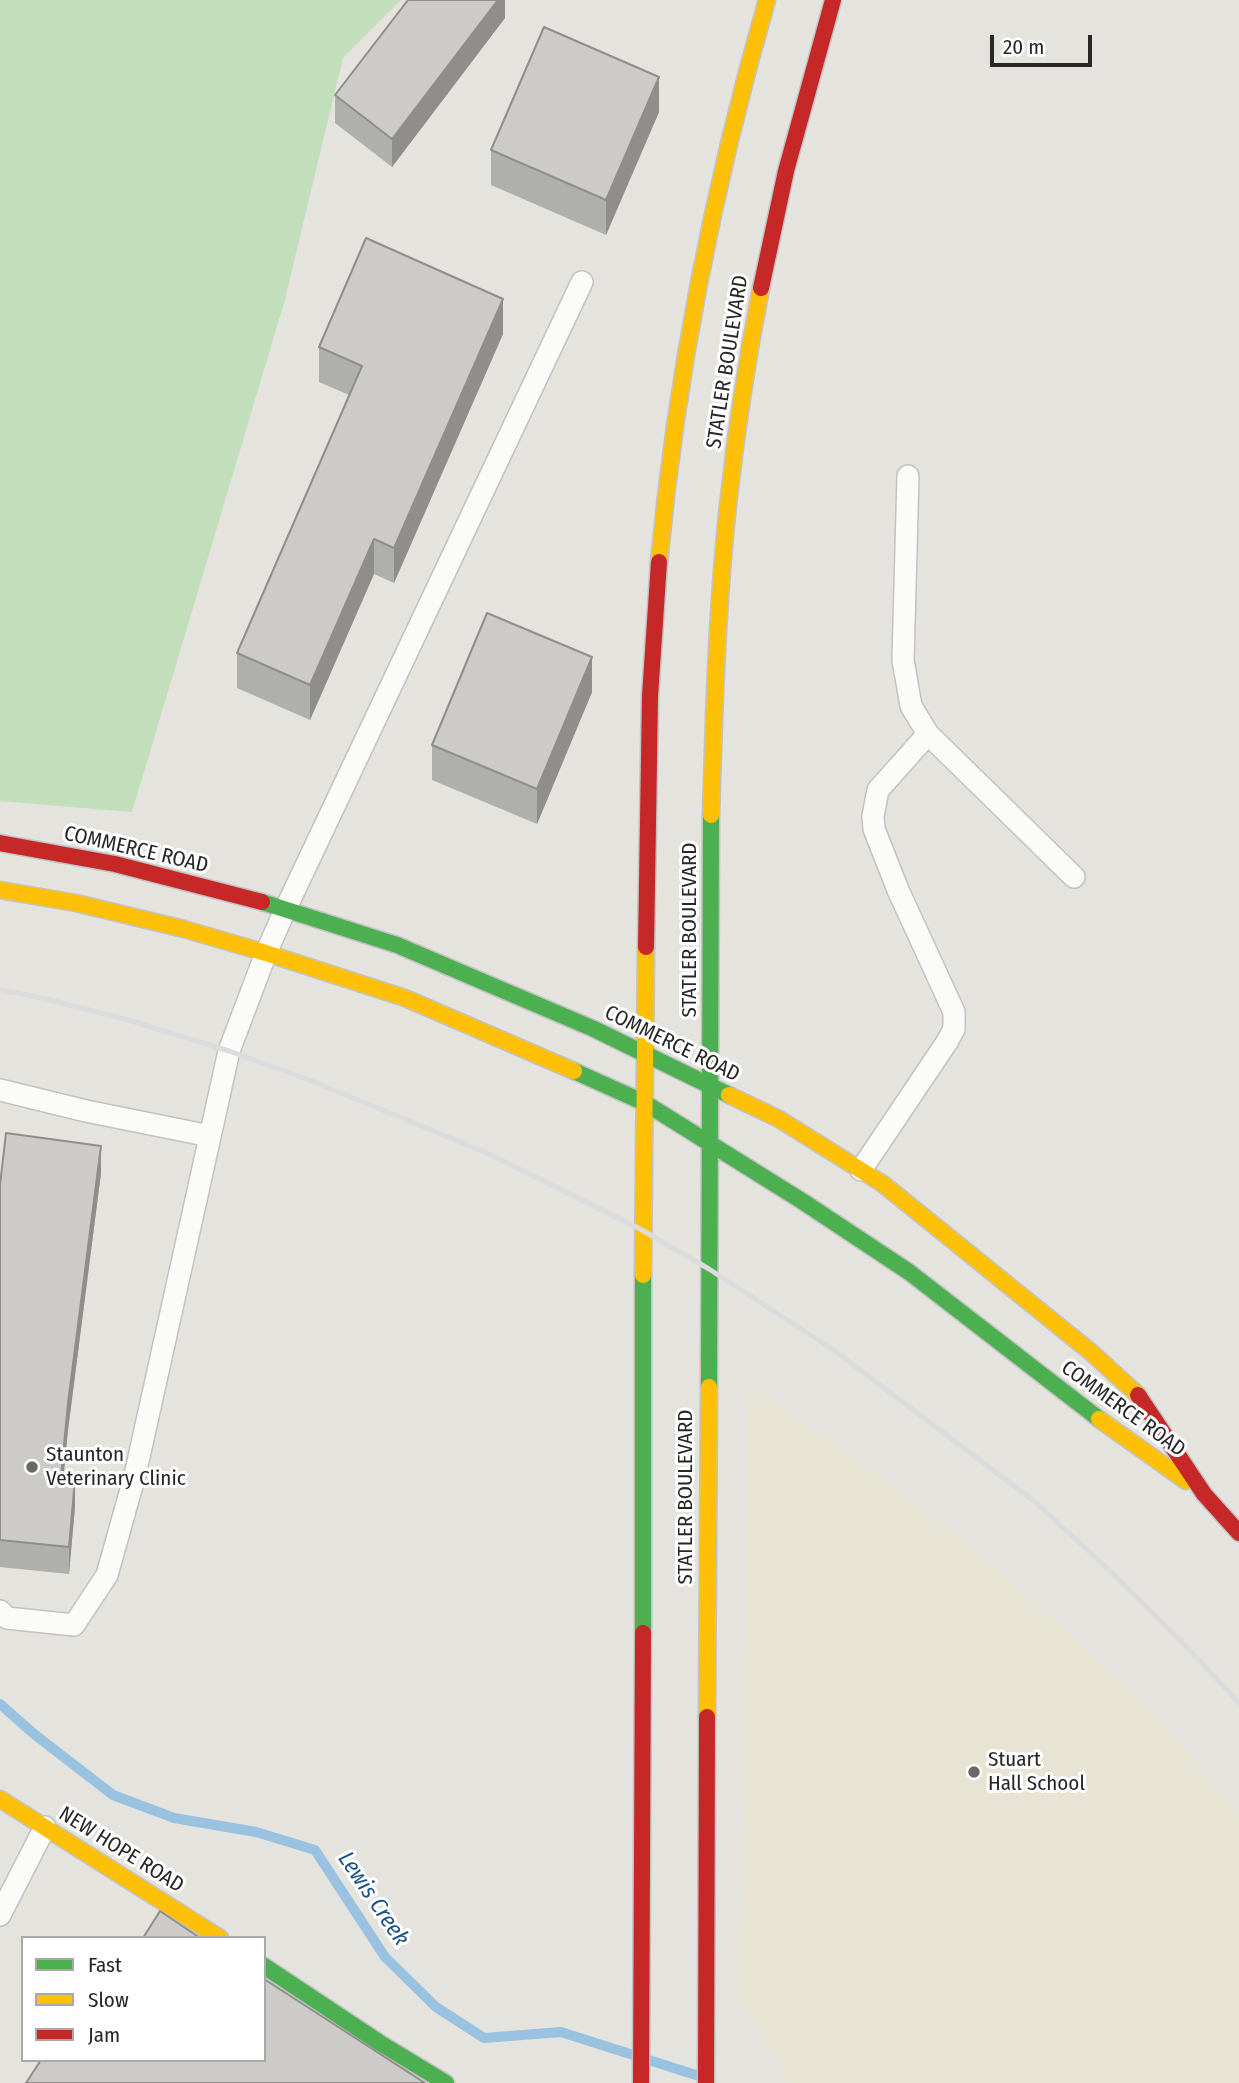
<!DOCTYPE html>
<html>
<head>
<meta charset="utf-8">
<style>
	body { margin:0 }
	#map { position:relative; width:1239px; height:2083px; overflow:hidden; background:#e4e3de; font-family:"Fira Sans Condensed",sans-serif }
	canvas { display:block }
	.legend { position:absolute; left:21px; top:1936px; width:245px; height:126px; box-sizing:border-box; background:#fff; border:2px solid #a9a9a9; margin:0; padding:9px 12px; list-style:none; font-size:21px; color:#272727 }
	.legend li { display:flex; align-items:center; gap:14px; height:35px }
	.legend b { width:35px; border:2px solid #a9a9a9 }
	.scale { position:absolute; left:990px; top:35px; width:102px; height:32px; box-sizing:border-box; border:4px solid #272727; border-top:0; padding-left:9px; font-size:21px; line-height:24px; white-space:nowrap; color:#272727; -webkit-text-stroke:5px #fff; paint-order:stroke }
</style>
</head>
<body>
<div id="map">
<canvas width="1239" height="2083"></canvas>
<ul class="legend">
<li><b style="height:9px;background:#4caf50"></b>Fast</li>
<li><b style="height:9px;background:#ffc107"></b>Slow</li>
<li><b style="height:9px;background:#c62828"></b>Jam</li>
</ul>
<div class="scale">20 m</div>
</div>
<script>
const ctx = document.querySelector('canvas').getContext('2d');
ctx.lineJoin = 'round';
function fillPath(path, color) { ctx.fillStyle = color; ctx.fill(path, 'evenodd'); }
function stroke(path, color, width, dash) { ctx.strokeStyle = color; ctx.lineWidth = width; ctx.lineCap = dash ? 'butt' : 'round'; ctx.setLineDash(dash || []); ctx.stroke(path); }
function drawText(font, color, halo, rows, align = 'center') {
  ctx.font = font + ' "Fira Sans Condensed",sans-serif'; ctx.lineWidth = 6; ctx.setLineDash([]); ctx.textBaseline = 'middle'; ctx.strokeStyle = halo; ctx.fillStyle = color; for (const [text, x, y, turn = 0] of rows) {
    ctx.save(); ctx.translate(x, y); ctx.rotate((+turn || 0) * Math.PI / 180); ctx.textAlign = isNaN(turn) ? turn : align; if (halo) ctx.strokeText(text, 0, 0); ctx.fillText(text, 0, 0); ctx.restore();
  }
}
fillPath(new Path2D(`
	M749,1386l103,70 115,88 98,86 102,101 72,82v270h-449l-49,-83z`), '#e7e4d4');
fillPath(new Path2D(`
	M0,0h401l-58,58 -59,245 -152,509 -132,-11z`), '#c2deba');
stroke(new Path2D(`
	M0,1704l34,30 79,61 61,23 82,14 59,18 70,107 51,50 48,31 77,-6 138,44`), '#98c2df', 10);
const lane = new Path2D(`
	M908,476l-5,184 8,46 17,28
	M0,1090l86,21 124,25
	M861,1170l86,-128 7,-13v-17l-56,-122 -24,-61 -1,-13 5,-26 50,-56 146,143
	M0,1611l7,7 67,7 33,-50 28,-100 94,-424 37,-98 20,-45 296,-626
	M0,1915l45,-88`);
const fast = new Path2D(`
	M262,902l135,43 197,84 135,66
	M574,1071l71,32 157,98 107,71 190,147
	M709,1387l2,-572
	M643,1633v-358
	M264,1966l116,77 66,40`);
const slow = new Path2D(`
	M659,562c18,-191 55,-378 108,-562
	M711,815c3,-103 6,-207 17,-310 8,-73 19,-145 33,-217
	M0,890l76,13 108,26 82,24 139,45 169,73
	M729,1095l50,24 104,65 209,169 46,42
	M643,1275l3,-328
	M1099,1419l87,62
	M707,1717l2,-330
	M0,1799l220,139`);
const jam = new Path2D(`
	M761,288l25,-117 47,-171
	M0,843l115,21 147,38
	M646,947l4,-251 9,-134
	M1138,1395l66,99 35,39
	M641,2083l2,-450
	M706,2083l1,-366`);
stroke(lane, '#c3c2c3', 24);
stroke(fast, '#c3c2c3', 19);
stroke(slow, '#c3c2c3', 19);
stroke(jam, '#c3c2c3', 19);
stroke(lane, '#fbfbfa', 21);
stroke(fast, '#4caf50', 16);
stroke(slow, '#ffc107', 16);
stroke(jam, '#c62828', 16);
stroke(new Path2D(`
	M0,990l42,8 83,21 104,32 78,28 180,74 155,77 67,39 126,82 199,150 73,67 79,78 53,57`), '#dcdbdd', 5);
fillPath(new Path2D(`
	M505,0v18l-113,149 -57,-44v-28z
	M659,112l-53,123 -115,-50v-35z
	M503,334l-109,249 -20,-9 -64,146 -73,-32v-35l112,-258 -30,-13v-35z
	M592,692l-55,132 -105,-44v-35z
	M101,1173l-33,257 -5,47 12,29 -6,68 -69,-7v-382z`), '#afafab');
fillPath(new Path2D(`
	M498,0h7v18l-113,149v-28z
	M659,77v35l-53,123v-35z
	M503,299v35l-109,249v-35z
	M374,539v35l-64,146v-35z
	M592,657v35l-55,132v-35z
	M101,1146v27l-33,257 -7,74v-27l7,-74z
	M75,1479v27l-6,68v-27z`), '#8f8e8b');
const building = new Path2D(`
	M408,0h90l-106,139 -57,-44z
	M544,27l115,50 -53,123 -115,-50z
	M366,238l137,61 -109,249 -20,-9 -64,146 -73,-32 125,-287 -43,-19z
	M487,613l105,44 -55,132 -105,-44z
	M6,1133l95,13 -33,257 -7,74 14,2 -6,68 -69,-7v-355z
	M160,1911l40,27h-57z
	M264,1979l161,104h-399l15,-23h223z`);
fillPath(building, '#cccbc7');
stroke(building, '#8f8e8b', 2);
for (const [x, y, r, color] of [
	[32,1467,7,"#696967"],
	[974,1772,7,"#696967"]
]) { const dot = new Path2D(); dot.arc(x, y, r, 0, 2 * Math.PI); ctx.fillStyle = color; ctx.fill(dot); stroke(dot, '#fff', 2.5); }
drawText('21px', '#272727', '#fff', [
	["STATLER BOULEVARD",728,362,-81],
	["COMMERCE ROAD",136,850,13],
	["STATLER BOULEVARD",690,930,-90],
	["COMMERCE ROAD",672,1044,26],
	["COMMERCE ROAD",1123,1409,36],
	["STATLER BOULEVARD",686,1497,-90],
	["NEW HOPE ROAD",121,1850,32]
]);
drawText('21px', '#272727', '#fff', [
	["Staunton",46,1455],
	["Veterinary Clinic",46,1479],
	["Stuart",988,1760],
	["Hall School",988,1784]
], 'left');
drawText('italic 23px', '#1b5188', '#fff', [
	["Lewis Creek",373,1899,56]
]);
</script>
</body>
</html>
